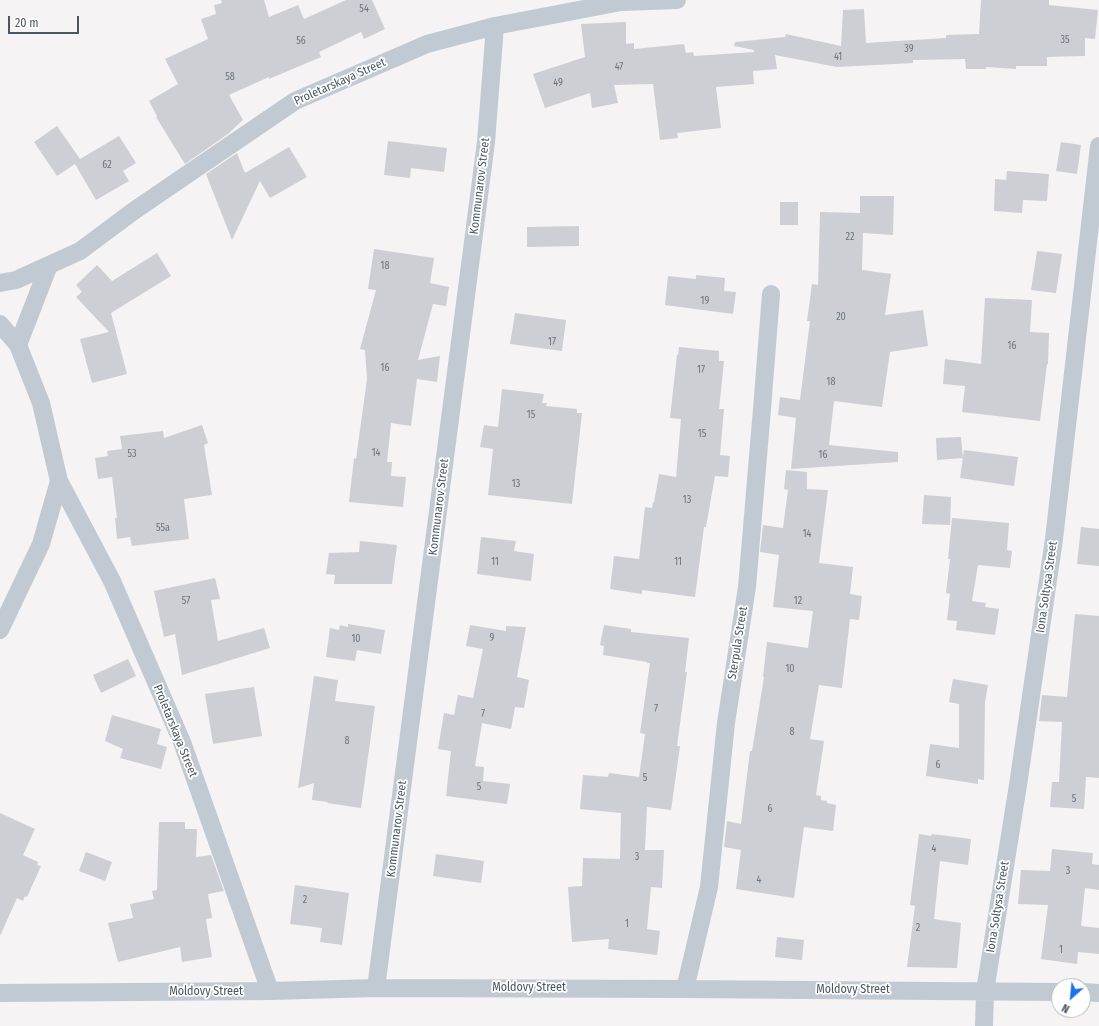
<!DOCTYPE html>
<html>
<head>
<meta charset="utf-8">
<style>
	body { margin:0 }
	#map { position:relative; width:1099px; height:1026px; overflow:hidden; background:#f5f3f3; font-family:"Fira Sans Condensed",sans-serif }
	canvas { display:block }
	.north { position:absolute; left:1051px; top:978px; width:40px; height:40px; box-sizing:border-box; background:#fff; border:1px solid #b7bbc0; border-radius:50%; rotate:207deg; font-size:11px; font-weight:700; line-height:16px; text-align:center; color:#4a5661 }
	.north::after { content:''; display:block; margin:auto; width:14px; height:18px; background:#1a73e8; clip-path:polygon(50% 0,100% 100%,50% 72%,0 100%) }
	.scale { position:absolute; left:8px; top:16px; width:71px; height:18px; box-sizing:border-box; border:2px solid #4a5661; border-top:0; padding-left:5px; font-size:12px; line-height:14px; white-space:nowrap; color:#4a5661; -webkit-text-stroke:3px #fff; paint-order:stroke }
</style>
</head>
<body>
<div id="map">
<canvas width="1099" height="1026"></canvas>
<div class="north">N</div>
<div class="scale">20 m</div>
</div>
<script>
const ctx = document.querySelector('canvas').getContext('2d');
ctx.lineJoin = 'round';
function fillPath(path, color) { ctx.fillStyle = color; ctx.fill(path, 'evenodd'); }
function stroke(path, color, width, dash) { ctx.strokeStyle = color; ctx.lineWidth = width; ctx.lineCap = dash ? 'butt' : 'round'; ctx.setLineDash(dash || []); ctx.stroke(path); }
function drawText(font, color, halo, rows, align = 'center') {
  ctx.font = font + ' "Fira Sans Condensed",sans-serif'; ctx.lineWidth = 3.5; ctx.setLineDash([]); ctx.textBaseline = 'middle'; ctx.strokeStyle = halo; ctx.fillStyle = color; for (const [text, x, y, turn = 0] of rows) {
    ctx.save(); ctx.translate(x, y); ctx.rotate((+turn || 0) * Math.PI / 180); ctx.textAlign = isNaN(turn) ? turn : align; if (halo) ctx.strokeText(text, 0, 0); ctx.fillText(text, 0, 0); ctx.restore();
  }
}
fillPath(new Path2D(`
	M221,0h43l5,17 29,-12 6,14 42,-19h26l13,29 -21,10 -3,-7 -42,20 2,5 -52,22v-2l-40,18 14,25 -15,14 -43,30 -29,-47 1,-1 -8,-15 29,-17 -13,-25 43,-20 -7,-20 15,-5 -2,-9 8,-2z
	M981,0h68v5l49,5 -3,29 -10,-1v18l-38,1v9h-31v3l-30,-2v2h-20l-1,-10 -52,1v3l-76,4 -62,-12 2,14 -24,2 1,13 -38,3 5,41 -44,5 1,5 -18,2 -7,-56 -39,1 4,18 -26,5 -2,-15 -45,15 -12,-34 52,-17 -4,-33 45,-2v22l8,-1v6l50,-5 2,9 7,-1 1,4 60,-4v-2l-20,-4 1,-4 50,-5 1,-3 55,12 2,-36 21,-1 2,34 80,-5v-3l33,-1z
	M57,126l23,33 39,-23 17,27 -13,8 6,10 -33,19 -21,-36 -18,12 -23,-34z
	M388,141l59,7 -3,24 -33,-4 -1,10 -26,-3z
	M1061,142l20,3 -4,29 -21,-3z
	M289,147l18,30 -37,21 -10,-17 -28,59 -26,-66 31,-21 8,20z
	M1007,171l42,3 -2,27 -24,-1 -1,13 -28,-2 1,-32 11,1z
	M860,196h34l-1,39 -30,-2 -1,37 29,4 -6,41 38,-5 5,36 -38,6 -8,55 -48,-6 -5,44 69,7v10l-107,7 5,-51 -18,-3 2,-18 20,3 10,-79h-3l5,-37 6,1 2,-73 40,1z
	M780,202h18v23h-18z
	M579,226v20l-52,1v-20z
	M374,249l60,9 -4,25 19,4 -3,19 -13,-2 -15,56 22,-4 -3,26 -20,-3 -6,47 -20,-3 -4,39h5l-1,14 15,1 -3,30 -54,-5 5,-44 2,1 11,-80 -2,-29 -5,-1 16,-59 -8,-1z
	M1037,251l25,3 -6,39 -25,-3z
	M157,253l14,23 -60,37 16,61 -35,9 -12,-44 29,-7 -33,-35 6,-5 -6,-7 21,-20 15,16z
	M696,275l29,3 -1,13 12,1 -3,22 -68,-9 3,-29 28,3z
	M985,298l47,2 -2,32 19,1 -1,31h-1l-7,57 -78,-9 3,-26 -22,-2 2,-25 36,5z
	M515,313l51,7 -4,31 -52,-7z
	M679,347l40,4v10h5l-5,48h5l-4,46 10,1 -2,21 -13,-1 -9,51h-2l-9,70 -53,-7v4l-32,-5 4,-33 25,3 6,-52 7,1 1,-6h1l5,-28 17,3 5,-58 -11,-1 7,-63h1z
	M502,389l42,5 -2,9h5l-1,3 31,3v4h5l-10,91 -84,-9 5,-46 -13,-2 4,-22 14,2z
	M202,425l6,18 -4,2 8,50 -28,4 5,40 -57,7 -2,-9 -13,2 -2,-21h2l-5,-41 -14,2 -3,-21 13,-2 -1,-5 15,-2 -2,-13 43,-5 1,7z
	M961,437l2,21 -26,2 -1,-22z
	M964,450l54,7 -4,29 -54,-8z
	M786,470l21,2v17l21,1 -9,73 34,4 -3,27 12,2 -3,24 -9,-1 -8,69 -23,-3 -9,54 14,2 -8,54 5,1v4l6,1v2l9,2 -3,26 -29,-4 -10,71 -58,-9 5,-39 -17,-3 3,-26 14,3 9,-73h2l12,-74h-1l4,-35 41,6 5,-37 -40,-4 6,-52 -19,-3 3,-27 20,3 5,-38 -4,-1z
	M924,495l27,2 -1,28 -28,-1z
	M952,518l57,5 -2,27 5,1 -2,17 -32,-3 -6,36 14,2 -1,4 14,2 -4,26 -39,-5 1,-9 -10,-1 3,-26 -4,-1 4,-34h-2z
	M1081,527l18,2v37l-22,-2z
	M481,537l35,4 -2,10 20,3 -3,27 -54,-7z
	M360,541l37,4 -5,39h-58l1,-9 -9,-1 3,-21 30,-1z
	M215,578l5,21 -9,1 7,41 46,-13 6,20 -88,27 -7,-41 -11,3 -10,-46z
	M1075,614l24,2v162l-13,-1 -2,32 -34,-2 2,-25h7l3,-60 -23,-1 3,-26 25,2z
	M348,624l37,6 -4,24 -24,-4 -2,11 -29,-4 4,-29 9,2 1,-5 8,2z
	M470,625l36,6v-5l20,1 -9,50 12,3 -5,28 -9,-1 -4,22 -29,-6 -7,43 9,1 -1,14 27,3 -3,20 -61,-8 5,-45 -13,-2 6,-36 10,2 4,-20 15,3 10,-49 -17,-3z
	M604,625l27,4v3l58,6 -4,34h2l-10,74h3l-9,64 -24,-3 -2,43h19l-2,38 -11,-1 -4,42 13,2 -3,24 -49,-6 1,-10 -37,3 -4,-55 14,-1 1,-28 37,1 1,-46 -41,-4 3,-34 25,2 1,-4 30,4 6,-43 -5,-1 10,-70h-3v-1l-44,-7 1,-9 -4,-1z
	M128,659l8,17 -35,17 -8,-18z
	M314,676l24,4 -3,21 40,5 -14,102 -34,-5 1,-1 -16,-2 2,-17 -16,5z
	M953,679l35,6 -3,17 -1,78 -6,-1v5l-52,-8 4,-32 29,4v-44l-10,-2z
	M254,687l8,49 -49,8 -8,-50z
	M112,715l49,14 -4,15 10,3 -6,22 -41,-11 3,-9 -18,-8z
	M0,813l35,16 -12,26 15,7 -1,3 4,1 -14,31 -2,-1 -2,5 -6,-3 -17,38z
	M159,822h26v7h12l-1,28 15,-2 13,36 -16,3 4,24 -6,1 6,38 -30,5 -2,-15 -62,15 -10,-39 25,-5 -3,-14 24,-5 -2,-8 5,-1z
	M919,834l12,2 1,-2 39,5 -3,26 -28,-4 -6,58 27,4 -4,45 -50,-1 8,-61 -5,-1z
	M1052,849l41,4 -1,11 7,1v25l-14,-2 -4,38 18,2v26l-21,-2 -1,12 -36,-5 7,-54 -30,-1 3,-34 29,1z
	M86,852l26,10 -7,19 -26,-10z
	M436,854l48,7 -3,22 -48,-7z
	M295,885l54,8 -7,52 -22,-3 2,-14 -32,-4z
	M777,937l27,3 -2,20 -27,-3z`), '#cdcfd5');
stroke(new Path2D(`
	M0,283l16,-3 64,-29 55,-41 160,-109 132,-57 68,-18 126,-24 56,-2
	M0,324l18,21 23,58 18,78 -18,63 -41,86
	M18,345l31,-80
	M59,481l53,100 70,161 88,249
	M376,988l110,-846 9,-116
	M685,989l24,-102 17,-164 21,-136 15,-178 9,-115
	M1083,992l16,1
	M0,993l270,-2 106,-3 309,1 374,3
	M984,1026l1,-35 33,-206 36,-246 45,-393`), '#c1cad2', 18);
drawText('10px', '#6b747e', null, [
	["54",364,9],
	["35",1065,40],
	["56",301,41],
	["39",909,49],
	["41",838,57],
	["47",619,67],
	["58",230,77],
	["49",558,83],
	["62",107,165],
	["22",850,237],
	["18",385,266],
	["19",705,301],
	["20",841,317],
	["17",552,342],
	["16",1012,346],
	["16",385,368],
	["17",701,370],
	["18",831,382],
	["15",531,415],
	["15",702,434],
	["14",376,453],
	["53",132,454],
	["16",823,455],
	["13",516,484],
	["13",687,500],
	["55а",163,528],
	["14",807,534],
	["11",495,562],
	["11",678,562],
	["57",186,601],
	["12",798,601],
	["9",492,638],
	["10",356,639],
	["10",790,669],
	["7",656,709],
	["7",483,714],
	["8",792,732],
	["8",347,741],
	["6",938,765],
	["5",645,778],
	["5",479,787],
	["5",1074,799],
	["6",770,809],
	["4",934,849],
	["3",637,857],
	["3",1068,871],
	["4",759,880],
	["2",305,900],
	["1",627,924],
	["2",918,928],
	["1",1061,950]
]);
drawText('12px', '#4a5661', '#fff', [
	["Proletarskaya Street",340,82,-24],
	["Kommunarov Street",480,186,-83],
	["Kommunarov Street",439,507,-83],
	["Iona Soltysa Street",1047,587,-82],
	["Sterpula Street",738,643,-81],
	["Proletarskaya Street",175,731,68],
	["Kommunarov Street",397,829,-83],
	["Iona Soltysa Street",998,907,-81],
	["Moldovy Street",529,988],
	["Moldovy Street",853,990],
	["Moldovy Street",206,992]
]);
</script>
</body>
</html>
